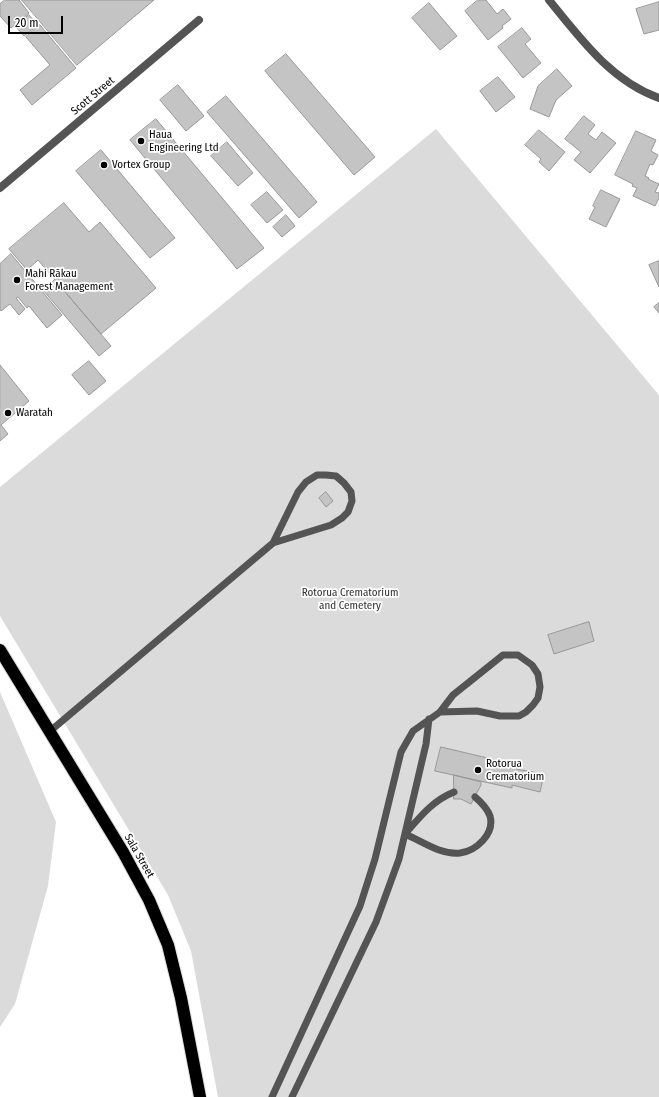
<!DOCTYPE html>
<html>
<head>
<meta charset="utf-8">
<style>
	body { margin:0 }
	#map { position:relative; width:659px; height:1097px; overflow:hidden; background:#fff; font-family:"Fira Sans Condensed",sans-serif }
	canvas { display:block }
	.scale { position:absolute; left:8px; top:16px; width:55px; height:18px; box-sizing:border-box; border:2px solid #000; border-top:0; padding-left:5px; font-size:12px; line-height:14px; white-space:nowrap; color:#000; -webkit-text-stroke:3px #fff; paint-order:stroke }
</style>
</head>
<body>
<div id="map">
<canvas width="659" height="1097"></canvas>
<div class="scale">20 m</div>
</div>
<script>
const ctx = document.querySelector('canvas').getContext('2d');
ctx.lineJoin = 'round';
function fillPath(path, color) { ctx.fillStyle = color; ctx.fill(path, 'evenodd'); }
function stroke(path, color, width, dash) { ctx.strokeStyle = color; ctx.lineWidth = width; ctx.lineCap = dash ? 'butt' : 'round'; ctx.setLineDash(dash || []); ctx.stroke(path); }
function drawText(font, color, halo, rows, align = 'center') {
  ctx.font = font + ' "Fira Sans Condensed",sans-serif'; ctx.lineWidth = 3.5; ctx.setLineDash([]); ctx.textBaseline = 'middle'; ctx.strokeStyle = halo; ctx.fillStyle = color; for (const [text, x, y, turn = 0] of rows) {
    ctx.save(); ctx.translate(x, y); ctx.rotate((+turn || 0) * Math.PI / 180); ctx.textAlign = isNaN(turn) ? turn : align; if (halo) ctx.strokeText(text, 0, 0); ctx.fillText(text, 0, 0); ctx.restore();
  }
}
fillPath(new Path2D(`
	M436,129l223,266v702h-441l-27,-146 -23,-56 -168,-279v-129z
	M0,692l56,130 -8,64 -33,118 -15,23z`), '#dbdbdb');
const building = new Path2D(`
	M5,0h14l10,13 -18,15 -11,-12v-12z
	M22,0h132l-77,65z
	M478,0h8l11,14 6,-5 8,10 -9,7 1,2 -15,12 -23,-29z
	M659,2v28l-15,4 -8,-25z
	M429,3l28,33 -17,14 -28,-32z
	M29,15l9,10 -14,11 -9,-10z
	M40,25l36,43 -44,37 -12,-15 30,-25 -24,-28z
	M522,28l9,11 -6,5 16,19 -18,15 -25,-31z
	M286,54l89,103 -21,18 -89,-104z
	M557,69l15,17 -16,14 -7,17 -19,-8 8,-23z
	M498,77l17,20 -19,15 -16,-21z
	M178,85l26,31 -18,15 -26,-31z
	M226,96l91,106 -18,16 -92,-106z
	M584,116l11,9 -7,9 8,6 6,-8 14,11 -26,30 -16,-13 7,-8 -16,-13z
	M156,119l108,129 -27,21 -107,-129z
	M539,130l26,22 -16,19 -10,-9 2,-3 -16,-14z
	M636,131l20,9 -5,11 7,4 -5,10 -3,-1 -5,12 4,2 -1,1 11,5 -4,8 4,1v5l-4,8 -22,-10 4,-8 -5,-2 1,-2 -18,-9z
	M227,142l26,31 -15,13 -27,-30z
	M101,150l74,88 -25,20 -74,-87z
	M601,190l19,9 -14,28 -17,-8 6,-12 -2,-1z
	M267,192l16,18 -16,13 -16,-18z
	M64,203l25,29 11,-10 56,66 -55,46 -63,-74 -11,10 -18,-21z
	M286,215l9,11 -13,11 -9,-10z
	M11,254l51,61 -15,13 -18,-22 -2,2 -9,-11 -2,1 9,11 -6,6 -9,-11 -9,7 -1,-2v-45z
	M659,261v26l-10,-22z
	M55,280l56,66 -12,10 -56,-66z
	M659,303v10l-5,-6z
	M89,361l17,20 -17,14 -17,-20z
	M0,365l29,36 -28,24 7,9 -8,7z
	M326,492l7,9 -7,6 -7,-9z
	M589,622l5,19 -40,13 -6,-19z
	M441,747l76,18 -1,4 28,5 -4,18 -28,-7v3l-77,-17z
	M454,775l27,7v3l-10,19 -10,-5h-7z`);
fillPath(building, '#c4c4c4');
stroke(building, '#989898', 1);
const highway = new Path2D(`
	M0,650l123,202 26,48 19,45 13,53 19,99`);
stroke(highway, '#dbdbdb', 14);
stroke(new Path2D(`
	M49,732l224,-189 25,-51 8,-10 11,-7h9l10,1 8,7 7,9 1,9 -4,11 -6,6 -11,7 -58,18
	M454,792c-22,9 -34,25 -49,42 17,7 35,21 55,19 16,-2 35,-19 30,-37 -3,-8 -9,-14 -15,-19
	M272,1097l88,-191 15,-47 26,-107 12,-21 27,-19 13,-17 50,-40h15l14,10 6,9 2,13 -2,11 -5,7 -7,7 -7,4h-19l-23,-5 -37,1
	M292,1097l84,-175 23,-63 27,-115 3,-25`), '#545454', 7);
stroke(new Path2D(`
	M549,0c31,38 62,81 110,98
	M0,188l199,-168`), '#545454', 8);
stroke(highway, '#000', 12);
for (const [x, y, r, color] of [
	[141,141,4,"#000"],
	[104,165,4,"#000"],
	[17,280,4,"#000"],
	[8,413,4,"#000"],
	[478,770,4,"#000"]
]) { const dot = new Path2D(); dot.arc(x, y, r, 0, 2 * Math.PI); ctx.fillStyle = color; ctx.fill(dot); stroke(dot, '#fff', 1.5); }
drawText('11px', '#000', '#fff', [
	["Scott Street",93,96,-40],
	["Sala Street",139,856,60]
]);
drawText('11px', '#000', '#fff', [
	["Haua",149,135],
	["Engineering Ltd",149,148],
	["Vortex Group",112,165],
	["Mahi Rākau",25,274],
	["Forest Management",25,287],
	["Waratah",16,413],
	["Rotorua",486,764],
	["Crematorium",486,777]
], 'left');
drawText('11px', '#323232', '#fff', [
	["Rotorua Crematorium",350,593],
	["and Cemetery",350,606]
]);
</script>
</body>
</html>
